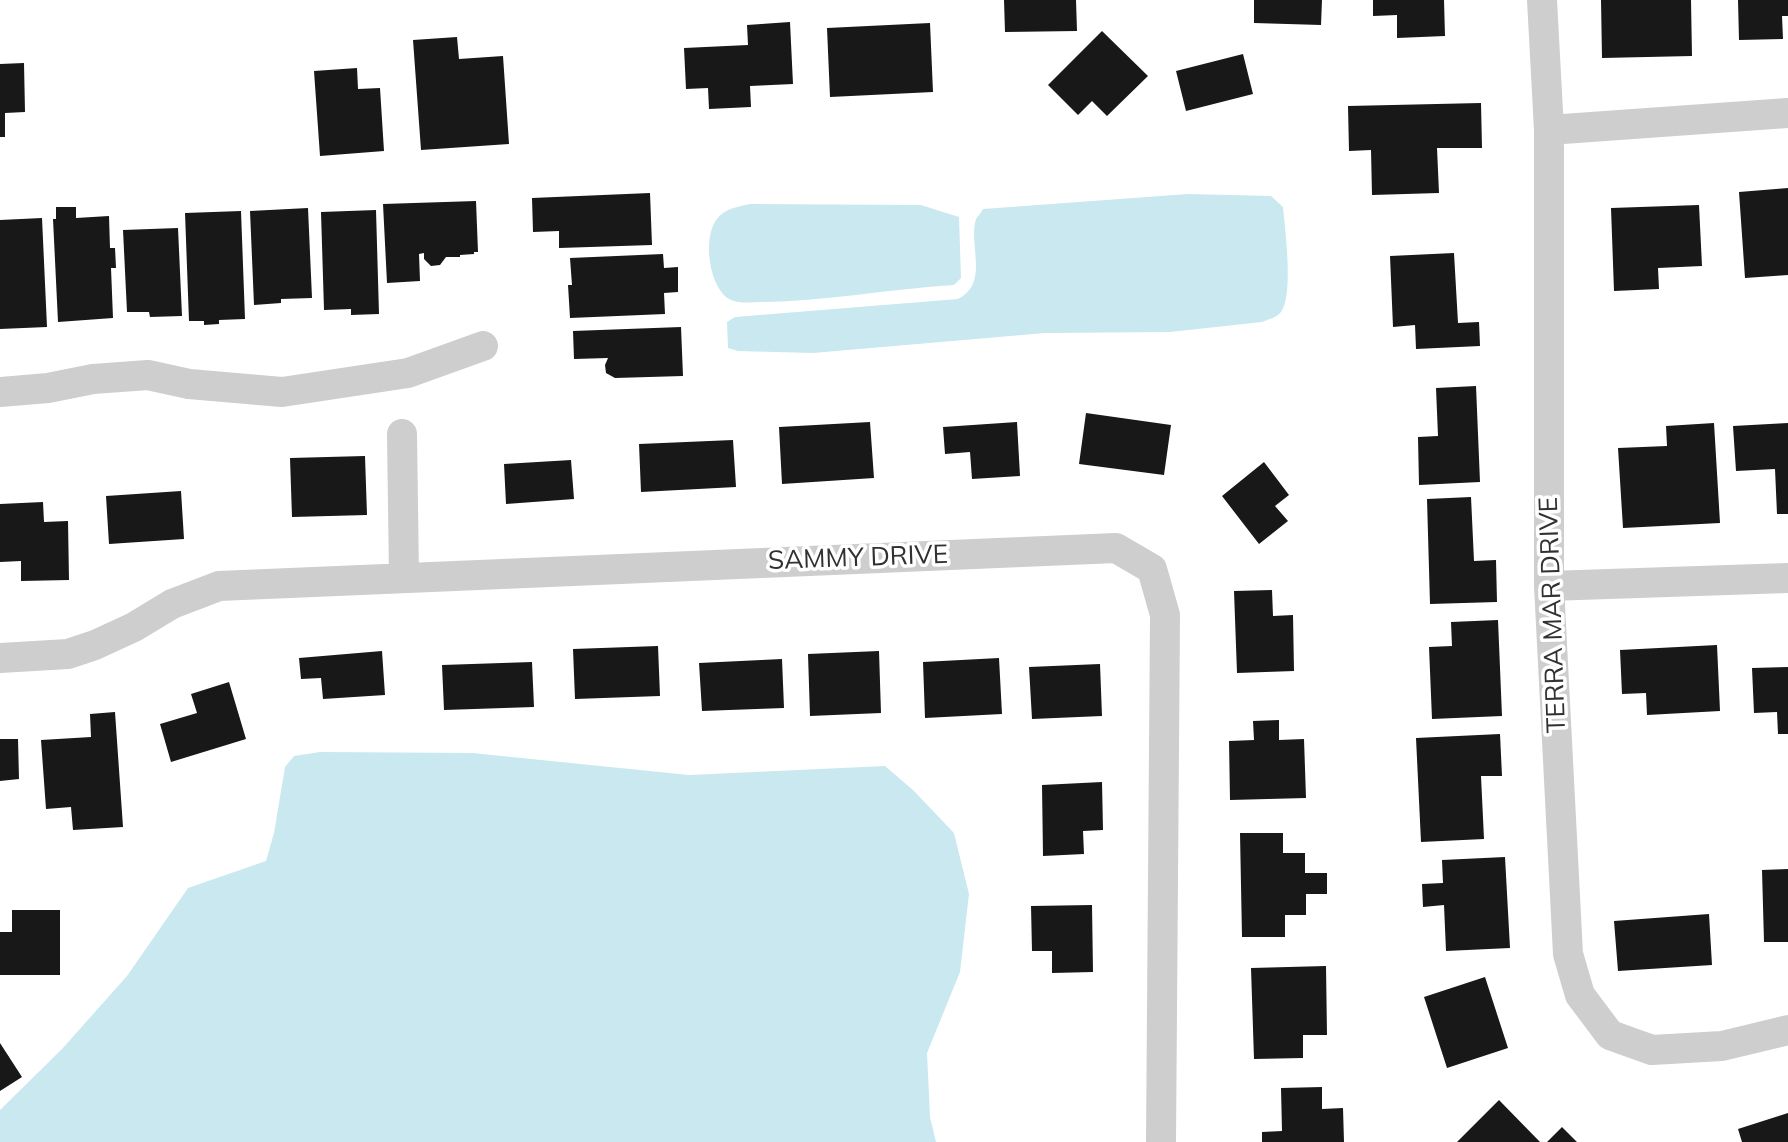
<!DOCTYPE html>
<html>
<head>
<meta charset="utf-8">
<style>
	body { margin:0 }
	canvas { display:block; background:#fff }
</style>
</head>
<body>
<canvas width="1788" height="1142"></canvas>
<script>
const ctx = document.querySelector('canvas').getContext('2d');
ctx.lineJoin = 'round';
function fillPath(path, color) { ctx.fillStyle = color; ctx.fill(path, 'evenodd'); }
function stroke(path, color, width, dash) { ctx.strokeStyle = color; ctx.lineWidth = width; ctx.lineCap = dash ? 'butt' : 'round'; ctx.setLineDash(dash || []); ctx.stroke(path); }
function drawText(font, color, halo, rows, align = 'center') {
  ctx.font = font + ' Mulish,sans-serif'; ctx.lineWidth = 7; ctx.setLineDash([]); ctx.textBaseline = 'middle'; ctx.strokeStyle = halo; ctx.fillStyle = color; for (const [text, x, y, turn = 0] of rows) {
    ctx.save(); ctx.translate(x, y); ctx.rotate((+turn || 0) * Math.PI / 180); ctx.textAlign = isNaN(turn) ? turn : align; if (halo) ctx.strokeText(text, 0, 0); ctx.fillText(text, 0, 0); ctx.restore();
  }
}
fillPath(new Path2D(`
	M1188,194l83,2 12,11c2,22 11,88 -2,105 -5,6 -12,7 -19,10l-92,10 -125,1 -232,20 -75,-2 -10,-3 -1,-26 8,-5 223,-18c32,-16 10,-54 18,-80 2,-3 5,-6 7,-10z
	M750,204l171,1 38,12 2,61 -7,7c-64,4 -127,16 -191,17 -10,0 -23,2 -32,-2 -22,-10 -29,-63 -14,-81 8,-11 21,-12 33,-15z
	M320,752l152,1 217,22 196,-9 29,25 40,42 15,61 -9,78 -33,81 3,64 6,25h-936v-32l62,-61 65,-73 61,-88 78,-27 8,-28 11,-66 9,-11z`), '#cae8ef');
fillPath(new Path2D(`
	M1004,0h72l1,31 -72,1z
	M1254,0h68l-1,25 -67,-2z
	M1373,0h71l1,36 -48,2v-23l-24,1z
	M1601,0h90l1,56 -90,2z
	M1738,0h50v16h-6l1,23 -44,1z
	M790,22l3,62 -43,2 1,21 -42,2 -1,-21 -22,1 -2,-41 64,-3 -1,-20z
	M930,23l3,69 -103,5 -3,-69z
	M1102,31l46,45 -41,40 -15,-15 -14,14 -30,-30z
	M457,37l2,22 44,-3 6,88 -88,6 -8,-110z
	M1243,54l10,40 -67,17 -10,-40z
	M24,63l1,49 -20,1v24h-5v-73z
	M357,68l1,21 22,-1 4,63 -64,5 -6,-85z
	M1481,103l1,45h-45l2,45 -67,2 -1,-45 -22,1 -1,-45z
	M1788,188v87l-43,3 -6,-86z
	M650,193l2,52 -93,3v-17l-26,1 -1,-34z
	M476,201l2,51h-4v2l-14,1v2h-14l-6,8 -9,1 -7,-7v-6l-5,1 1,27 -33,2 -4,-79z
	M1699,205l3,61 -44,2 1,21 -45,2 -3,-83z
	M56,207h20v11l33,-2 1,32h5l1,20h-5l2,50 -55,4 -5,-103h3z
	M308,208l4,90 -31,1v4l-27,2 -4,-94z
	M376,210l3,104 -28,1v-6l-27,1 -3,-98z
	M241,211l4,108 -26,1v4l-15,1v-4h-15l-4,-108z
	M42,218l5,109 -47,2v-109z
	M178,228l4,88 -32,1 -1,-5h-22l-4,-82z
	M1454,253l4,70 21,-1 1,24 -64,3 -1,-24 -22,2 -3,-71z
	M663,254l1,14 14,-1v25l-14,1 1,21 -95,4 -2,-33h4l-2,-27z
	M681,327l2,49 -68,2 -9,-5 -1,-8 3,-7 -34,1 -1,-28z
	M1476,386l4,96 -61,3 -1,-48 20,-1 -2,-48z
	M1086,413l85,12 -7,50 -85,-11z
	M870,422l4,56 -92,6 -3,-57z
	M1017,422l3,54 -48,3 -2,-27 -25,2 -2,-27z
	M1714,423l6,100 -97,5 -5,-80 49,-2 -1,-20z
	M1788,423v91h-11l-2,-45 -39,2 -3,-45z
	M733,440l3,47 -95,5 -2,-48z
	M365,456l2,59 -75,2 -2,-59z
	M571,460l3,39 -68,5 -2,-40z
	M1264,462l25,33 -14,11 13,15 -29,23 -37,-48z
	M181,491l3,48 -75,5 -3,-48z
	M1471,497l3,64 22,-1 1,42 -67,2 -3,-105z
	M43,502l1,20 24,-1 1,59 -48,1v-20l-21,1v-58z
	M1272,590l1,26 20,-1 1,56 -57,2 -3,-82z
	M1498,620l4,96 -70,3 -3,-72 23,-1 -1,-24z
	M1717,645l3,66 -73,4 -1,-22 -24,1 -2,-44z
	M658,646l2,50 -85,3 -2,-50z
	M382,651l3,44 -62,4 -2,-21 -20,1 -2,-21z
	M879,651l2,62 -71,3 -2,-62z
	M999,658l3,56 -77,4 -2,-56z
	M782,659l2,49 -82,3 -3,-48z
	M532,662l2,45 -90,3 -2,-45z
	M1100,664l2,52 -70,3 -3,-52z
	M1788,667v67h-10l-1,-22 -23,1 -2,-45z
	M229,682l17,57 -75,23 -11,-38 37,-11 -6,-19z
	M115,712l8,115 -50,3 -2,-23 -25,2 -5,-69 50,-3 -1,-23z
	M1279,720v20l25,-1 2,59 -76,2 -1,-59 25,-1 -1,-19z
	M1500,734l2,42h-21l3,63 -63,3 -5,-104z
	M0,739h18l1,40 -19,2z
	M1102,782l1,48 -20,1 1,23 -41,2 -1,-71z
	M1240,833h43v20h22v20h22v21h-21v21h-21v22h-43z
	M1505,857l5,91 -64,3 -2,-46 -21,2 -1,-23 21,-1 -1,-23z
	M1788,869v73h-24l-2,-72z
	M1092,905l1,67 -41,1v-22h-20l-1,-45z
	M12,910h48v65h-60v-43h12z
	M1709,914l3,51 -94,6 -4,-50z
	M1326,966l1,69h-24v23l-49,1 -3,-91z
	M1485,977l23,71 -61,20 -23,-71z
	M0,1043l22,34 -22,14z
	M1322,1087v22l21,-1 1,34h-82v-10l20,-1 -1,-43z
	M1499,1100l41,42h-83z
	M1788,1113v29h-46l-4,-13z
	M1562,1127l15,15h-30z`), '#181818');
stroke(new Path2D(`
	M1542,0l7,130v456l19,368 12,41 30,40 42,15 70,-4 66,-16
	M1549,130l239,-17
	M0,392l48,-4 45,-9 55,-4 41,9 93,8 126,-19 75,-27
	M402,434l2,143
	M1549,586l239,-8
	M0,658l68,-4 27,-9 39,-18 38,-23 47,-18 897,-38 36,21 13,46 -4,526`), '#cecece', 30);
drawText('26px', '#313131', '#fff', [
	["SAMMY DRIVE",858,558,-2],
	["TERRA MAR DRIVE",1553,615,-92]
]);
</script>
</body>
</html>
